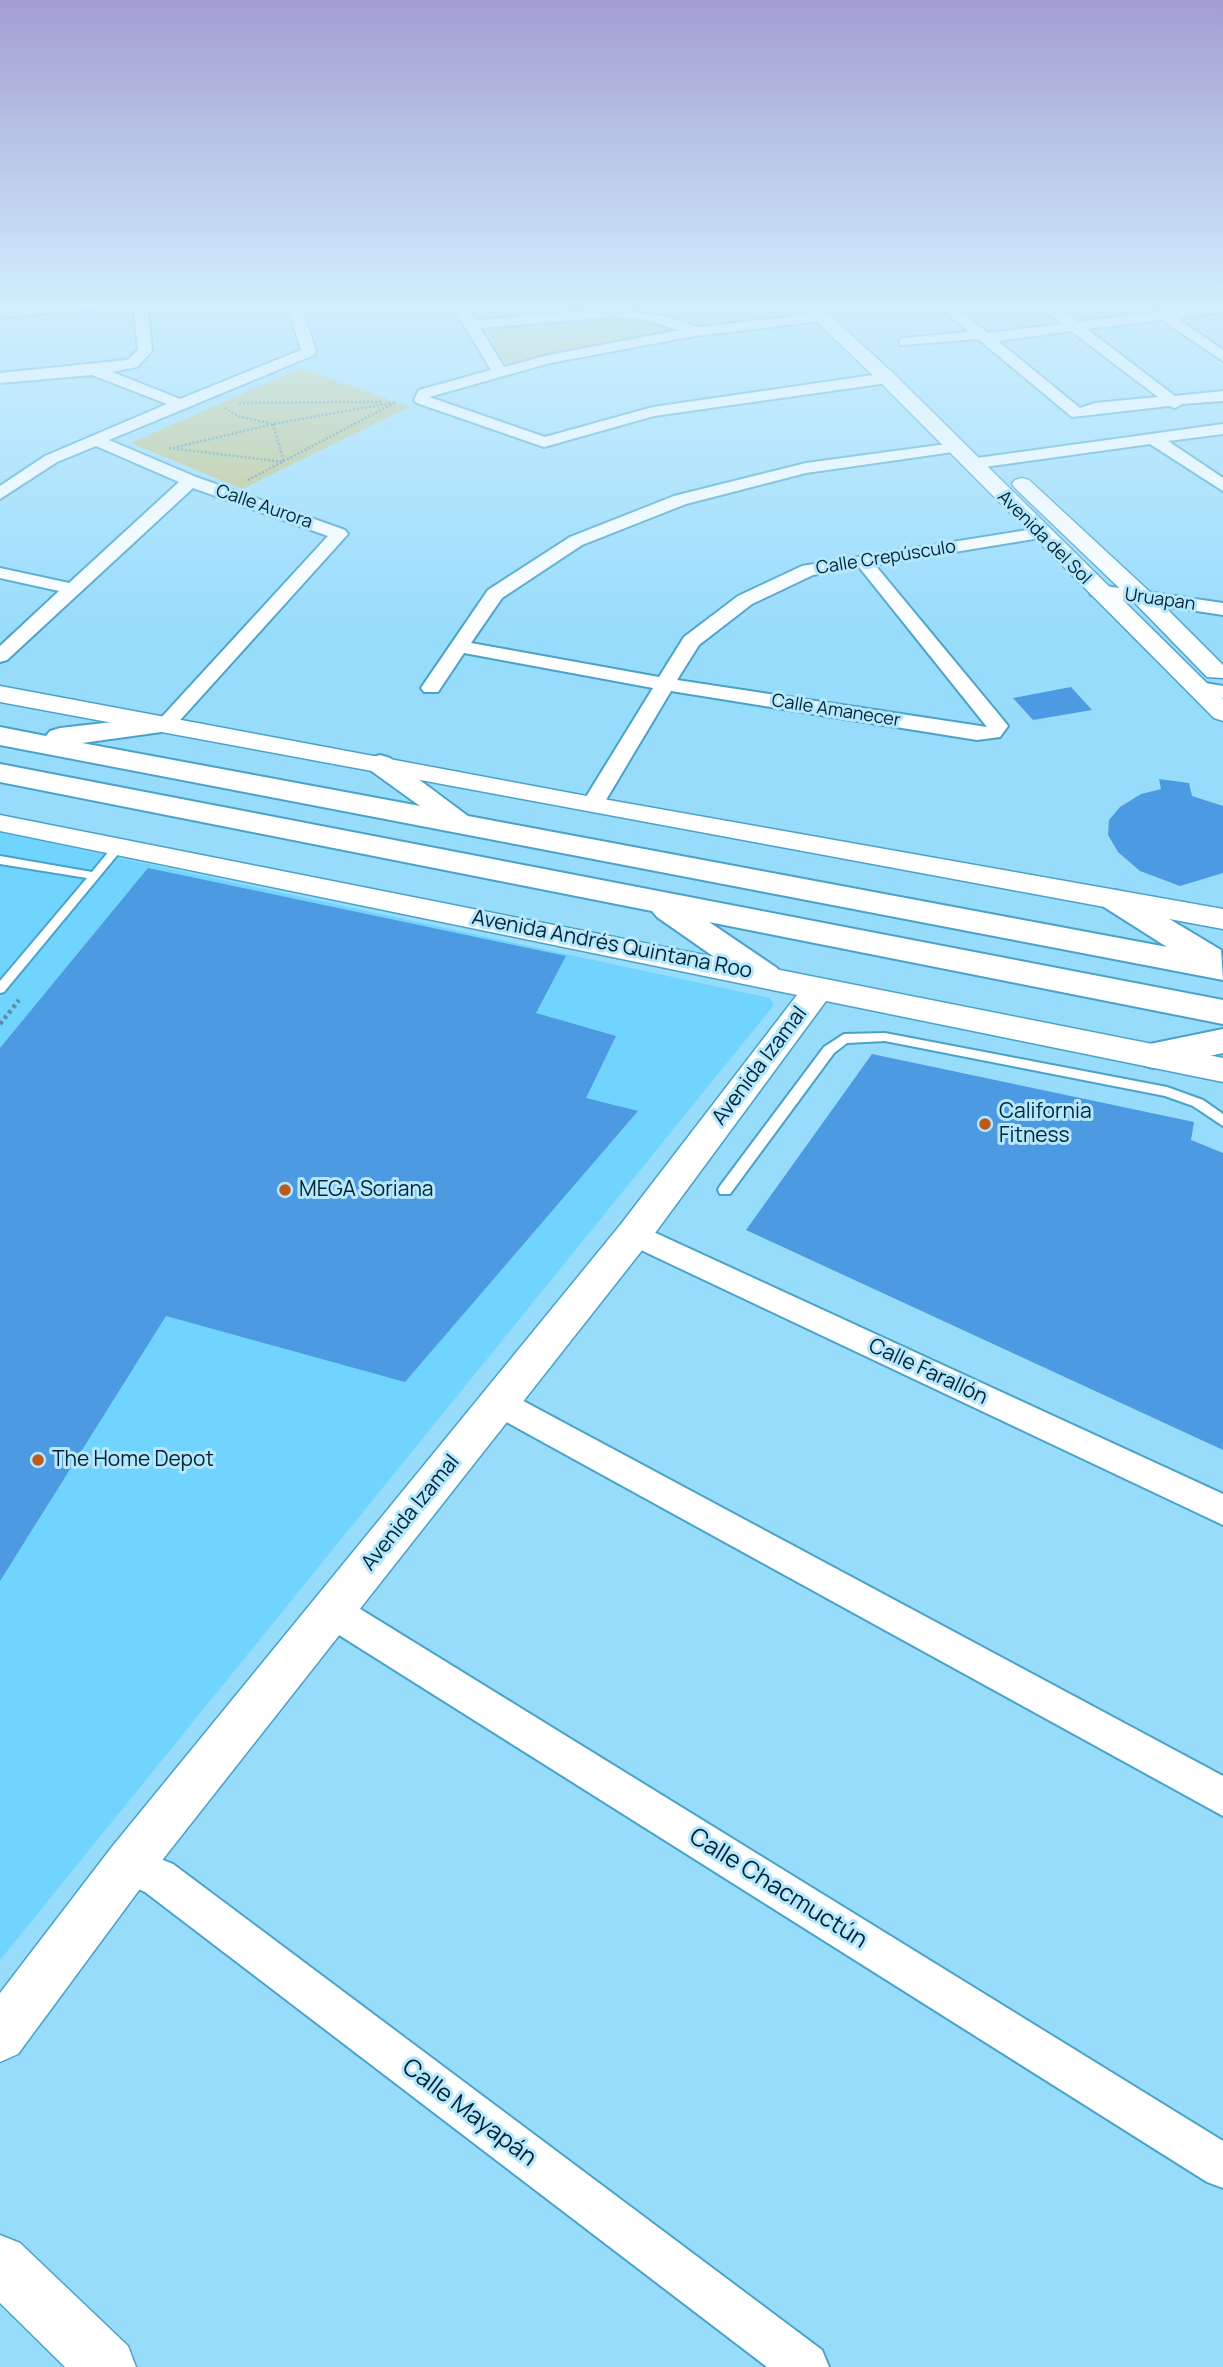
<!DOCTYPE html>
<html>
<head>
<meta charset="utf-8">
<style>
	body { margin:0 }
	canvas { display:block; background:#98dcfc }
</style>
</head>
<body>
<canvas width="1223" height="2367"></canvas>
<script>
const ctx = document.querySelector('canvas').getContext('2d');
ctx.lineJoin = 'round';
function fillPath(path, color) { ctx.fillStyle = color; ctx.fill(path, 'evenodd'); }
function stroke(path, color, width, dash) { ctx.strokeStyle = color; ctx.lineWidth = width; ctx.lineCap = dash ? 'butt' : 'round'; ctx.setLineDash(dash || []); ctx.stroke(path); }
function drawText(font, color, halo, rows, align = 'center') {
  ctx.font = font + ' Manrope,sans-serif'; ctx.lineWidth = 6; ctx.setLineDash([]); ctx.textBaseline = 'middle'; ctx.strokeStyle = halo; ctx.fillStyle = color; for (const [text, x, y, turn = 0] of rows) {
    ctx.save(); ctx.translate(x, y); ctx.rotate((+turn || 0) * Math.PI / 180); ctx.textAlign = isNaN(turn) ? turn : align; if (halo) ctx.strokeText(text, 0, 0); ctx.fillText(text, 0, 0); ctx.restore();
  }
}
fillPath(new Path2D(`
	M0,832l770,166 4,7 -774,955z`), '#70d4ff');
fillPath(new Path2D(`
	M624,315l31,5 21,14 -166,29 -8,-1 -13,-37z
	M301,368l108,39 -167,82 -111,-46z`), '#bfc07f');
fillPath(new Path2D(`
	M1071,687l21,23 -59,10 -20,-22z
	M1159,779l30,4 3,13 31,10v67l-43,13 -40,-15 -22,-19 -10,-17 1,-15 11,-13 21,-13 20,-5z
	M148,868l418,88 -30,57 80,23 -30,62 52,13 -233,271 -239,-66 -166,265v-533z
	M872,1054l322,68 -3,18 32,13v297l-477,-220z`), '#4c9ae1');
const service = new Path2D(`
	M118,844l6,3 -120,145 -4,1v-12l87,-103 -87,-14v-8l92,16 22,-27z
	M885,1033l282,54 36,13 20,14v12l-30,-20 -28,-10 -280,-55 -38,2 -13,10 -104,141h-10l-2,-4 2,-4 104,-139 20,-13z`);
const minor = new Path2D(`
	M133,303h14l5,48 -15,16 -25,5 68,27 121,-49 -14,-47h14l15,49 -2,3 -205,85 87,37 149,53 3,4 -175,194h-14l-3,-4 3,-4 169,-184 -135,-48 -186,172 -7,2v-16l59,-55 -59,-13v-10l69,15 110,-101 -83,-36 -39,16 -57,37v-13l45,-30 122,-52 -75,-29 -92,8v-10l127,-13 11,-10z
	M451,303h14l10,17 137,-11 56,8 30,10 124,-14 7,4 -7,4 -127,15 -145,27 -121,34 116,40 108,-30 234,-34 8,5 -8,5 -233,33 -110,31 -127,-44 -3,-3 5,-10 72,-20zM612,317l28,2 40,11 -131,25 -45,12 -24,-39z
	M936,303h15l37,30 74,-9 -26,-21h16l25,19 146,-18v8l-46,6 46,32v11l-61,-41 -75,9 88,67 48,-5v10l-41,3 -7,4 -6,-2 -97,11 -94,-78 -77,6 -2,-3 2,-3 5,-1 63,-6zM1071,331l87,66 -63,6 -15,5 -82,-67z
	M1223,424v10l-55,7 55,37v13l-73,-47 -180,25 -8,-5 8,-5z
	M954,443l6,2 2,3 -2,3 -154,22 -120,31 -104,41 -80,53 -31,45 188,34 25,-40 54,-41 64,-30 238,-38 6,1 3,4 -3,4 -171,28 130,157 3,4 -8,11 -23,3 -306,-49 -68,114 -3,5h-16l-3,-5 72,-117 -189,-35 -26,39h-14l-3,-4 67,-98 82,-53 104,-41 132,-33zM859,567l128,160 -310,-47 22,-35 53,-41 61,-29z
	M1098,585l125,18v12l-132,-20 -2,-4 2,-4z
	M1199,682l24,4v12l-31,-6 -3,-4 3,-4z
	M634,1223l589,271v31l-599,-283 -4,-8 4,-8z
	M501,1389l722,387v40l-733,-403 -5,-10 5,-10z
	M332,1594l12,5 879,542v47l-16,-6 -887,-559 -5,-12 5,-12z
	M128,1846l45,18 649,486 7,17h-62l-622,-475 -31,-13 -5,-14 5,-14z`);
const tertiary = new Path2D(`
	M797,303h19l78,71 329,325v22l-9,-3 -334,-336z
	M1022,478l7,2 122,113 72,72v13l-16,-1 -72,-74 -120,-115 -3,-4 3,-4z
	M0,686l592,111 631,112v20l-1223,-227z
	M0,815l1223,243v24l-397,-81 -179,243 -502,638 -127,172 -18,8v-69l111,-145 510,-624 176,-229 -797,-164z
	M0,2235l20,8 108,103 8,21h-71l-65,-64z`);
const secondary = new Path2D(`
	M28,303h80l-9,6 -99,8v-12z`);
const primary = new Path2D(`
	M166,716l10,2 4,6 -4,6 -94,13 338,63 -50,-36 -5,-6 5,-6 10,-3 10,3 78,58 699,131 -63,-40 -5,-7 5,-7 11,-3 11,3 95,57 2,30 -1223,-235v-18l46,9 4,-5 10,-3z
	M0,764l1223,236v24l-514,-102 68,46 5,8 -5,8 -12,3 -12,-3 -96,-67 -5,-6 -652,-129z
	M1223,1029v24l-70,15 -13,-4 -5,-9 5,-9z`);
stroke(service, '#49a3c8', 4);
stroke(minor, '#49a3c8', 4);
stroke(tertiary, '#49a3c8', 3);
stroke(secondary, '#49a3c8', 4);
stroke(primary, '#49a3c8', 4);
stroke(new Path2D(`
	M239,403l142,-1
	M225,408l12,8 32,7
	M273,424l11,38
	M177,447l96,-23 118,-21
	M169,448l115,14
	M248,480l148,-78`), '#588ea6', 2.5, [2, 2]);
stroke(new Path2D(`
	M0,1024l19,-24`), '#588ea6', 4.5, [3.5, 3.5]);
fillPath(service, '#fff');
fillPath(minor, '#fff');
fillPath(tertiary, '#fff');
fillPath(secondary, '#fff');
fillPath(primary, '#fff');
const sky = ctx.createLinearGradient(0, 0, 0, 634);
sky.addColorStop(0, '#a39ed1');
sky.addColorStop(0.48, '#d1effe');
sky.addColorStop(1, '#d1effe00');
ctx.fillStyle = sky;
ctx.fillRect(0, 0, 1223, 634);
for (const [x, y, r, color] of [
	[985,1124,7,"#bb5a1a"],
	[285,1190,7,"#bb5a1a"],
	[38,1460,7,"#bb5a1a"]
]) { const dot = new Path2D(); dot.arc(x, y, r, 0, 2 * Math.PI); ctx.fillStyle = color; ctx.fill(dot); stroke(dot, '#b5e7ff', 2.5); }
drawText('18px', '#002332', '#b5e7ff', [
	["Calle Aurora",264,507,19],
	["Avenida del Sol",1044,538,45],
	["Calle Crepúsculo",886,558,-9],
	["Uruapan",1160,600,8],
	["Calle Amanecer",836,711,9]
]);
drawText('21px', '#002332', '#b5e7ff', [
	["Avenida Andrés Quintana Roo",612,945,11],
	["Avenida Izamal",760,1066,-53],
	["Calle Farallón",928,1372,25],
	["Avenida Izamal",411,1513,-51]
]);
drawText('21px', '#002332', '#b5e7ff', [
	["California",999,1112],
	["Fitness",999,1136],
	["MEGA Soriana",299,1190],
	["The Home Depot",52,1460]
], 'left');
drawText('24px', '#002332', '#b5e7ff', [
	["Calle Chacmuctún",778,1889,32],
	["Calle Mayapán",469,2113,37]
]);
</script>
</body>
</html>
